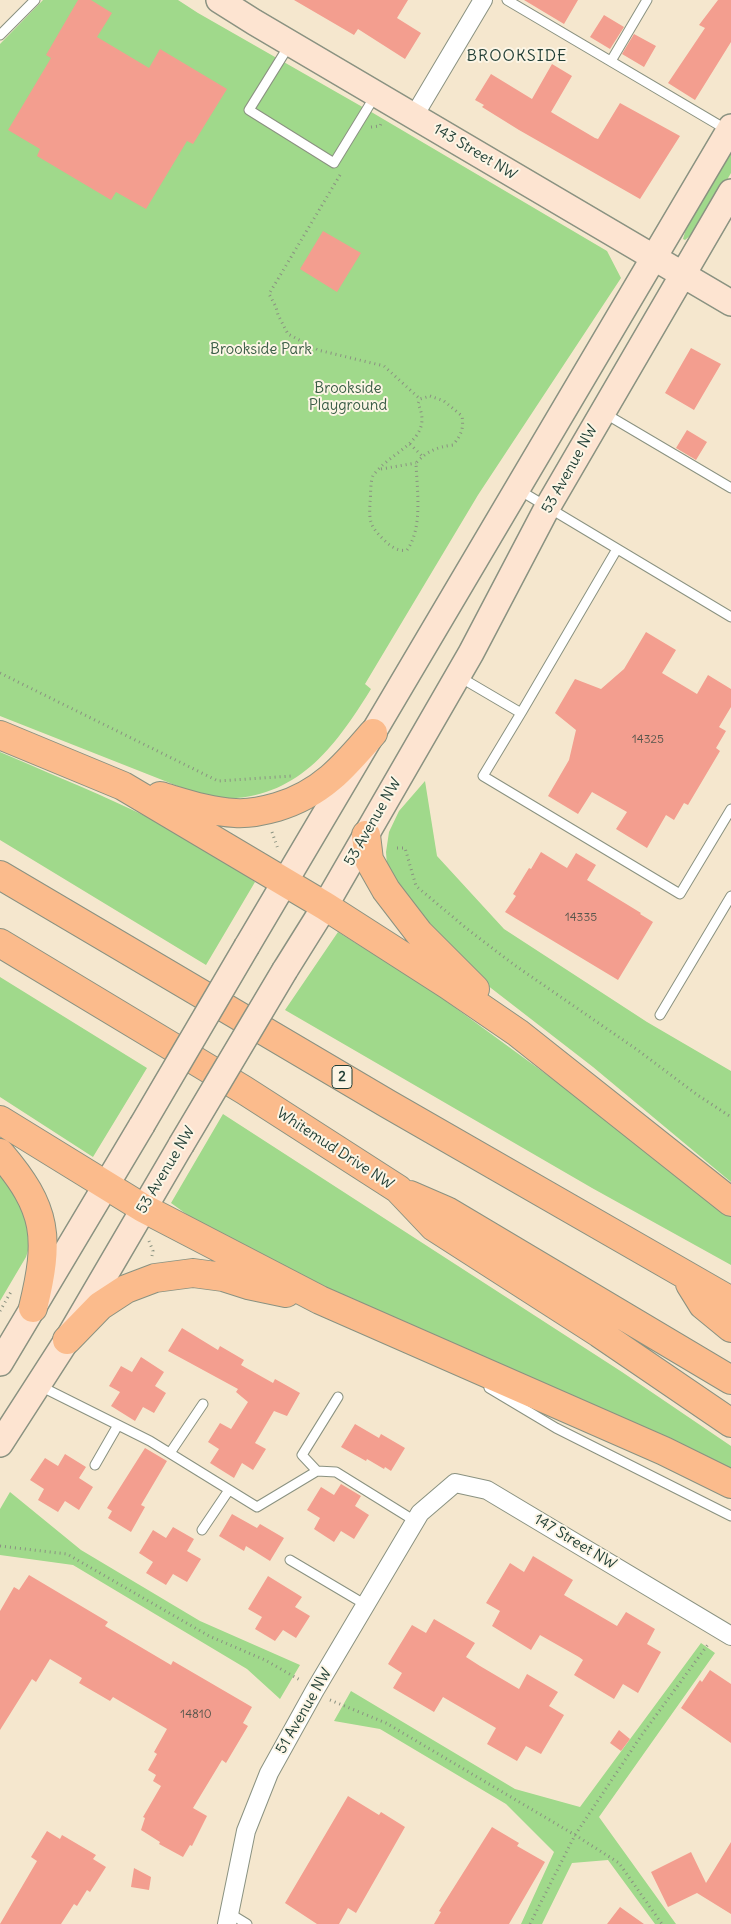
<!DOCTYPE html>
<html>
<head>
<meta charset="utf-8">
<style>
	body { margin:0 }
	canvas { display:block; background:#f5e7ce }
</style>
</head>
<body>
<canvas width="731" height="1924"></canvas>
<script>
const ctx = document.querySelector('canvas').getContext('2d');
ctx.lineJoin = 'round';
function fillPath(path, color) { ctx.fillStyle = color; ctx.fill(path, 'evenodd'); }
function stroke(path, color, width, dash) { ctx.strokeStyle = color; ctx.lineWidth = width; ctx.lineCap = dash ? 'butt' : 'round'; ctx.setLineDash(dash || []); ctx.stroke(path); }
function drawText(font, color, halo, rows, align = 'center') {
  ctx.font = font + ' Delius,sans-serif'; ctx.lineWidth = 4; ctx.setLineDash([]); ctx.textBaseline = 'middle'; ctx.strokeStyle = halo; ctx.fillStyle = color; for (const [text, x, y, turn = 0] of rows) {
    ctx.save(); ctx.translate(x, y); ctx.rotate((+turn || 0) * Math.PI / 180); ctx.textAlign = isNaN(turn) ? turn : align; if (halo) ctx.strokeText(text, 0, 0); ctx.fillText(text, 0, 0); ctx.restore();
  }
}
fillPath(new Path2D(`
	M43,0h135l20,13 175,100 234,138 14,27 -143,217 -113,189 6,5c-40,65 -80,116 -163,109l-208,-82v-672z
	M731,151v22l-33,56 -13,11 -2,-1 5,-17z
	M0,752c87,38 179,72 255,130l-49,83 -206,-125z
	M425,781l12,75 67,73 143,93 84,49v111l-138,-115 -115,-89 -90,-98 -2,-28 3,-20 10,-21z
	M338,932l93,58 145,106 155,119v50l-139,-77 -307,-178z
	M0,977l147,91 -54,89 -93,-60z
	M223,1114l399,258 109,74v28l-429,-194 -88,-46 -43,-31z
	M0,1169l11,12 22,54 -7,22 -26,44z
	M10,1492l71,58 119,71 100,44 -20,34 -33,-30 -174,-104 -73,-10v-46z
	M701,1643l14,10 -116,164 77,107h-21l-47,-64 -36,3 -30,61h-21l33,-72 -48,-48 -126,-75 -46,-8 17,-30 164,98 65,18z`), '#a0d98b');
fillPath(new Path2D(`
	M78,0h13l21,13 -15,24 52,31 11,-19 67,40 -34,55 -6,-3 -41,68 -30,-17 -5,8 -74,-44 3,-7 -32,-19 43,-72 -5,-3z
	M294,0h114l-11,18 24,15 -16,26 -47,-30 -4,6z
	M524,0h54l-14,24z
	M718,0h13v42l-36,58 -27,-17 37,-55 -6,-3z
	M604,15l20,12 -14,22 -20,-12z
	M634,34l22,12 -12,21 -22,-13z
	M552,64l20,12 -21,36 44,26 3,1 22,-36 60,33 -40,63 -121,-69 -37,-23 2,-2 -9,-5 16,-26 41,25z
	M323,231l38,22 -24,39 -37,-23z
	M691,348l30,16 -27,46 -29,-17z
	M687,430l20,12 -11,18 -20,-12z
	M646,632l30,18 -14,23 35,21 11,-19 23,14v18l-12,20 7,4 -10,17 4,3 -32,54 -4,-2 -10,17 -8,-5 -19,33 -31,-19 11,-17 -35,-20 -14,22 -30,-18 21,-36 7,-30 -21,-17 20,-34 26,10 23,-20z
	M541,852l26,16 9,-15 20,12 -9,15 54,33 -1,1 13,8 -35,58 -113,-68 11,-16 -3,-2 16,-26 2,1z
	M182,1328l36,22 2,-4 24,14 -3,5 32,18 2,-4 25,14 -13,23 -13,-5 -19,32 11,6 -13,21 -11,-7 -8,15 -24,-15 9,-14 -11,-7 12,-19 11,6 17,-27 -12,-10 2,-3 -70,-38z
	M141,1357l23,15 -9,14 11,7 -12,20 -11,-6 -8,14 -24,-15 9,-14 -11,-6 12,-20 11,6z
	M355,1424l24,14 2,-4 24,14 -14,23 -6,-4 -1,2 -17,-10 -1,2 -25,-14z
	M145,1448l22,13 -26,44 4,2 -14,25 -23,-14 4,-7 -5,-3z
	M65,1454l21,13 -7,11 14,9 -14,23 -14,-9 -7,11 -20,-12 6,-11 -14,-9 15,-22 13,8z
	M341,1484l20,12 -6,10 14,9 -15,24 -13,-8 -7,11 -20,-13 6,-11 -13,-8 14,-23 13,8z
	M232,1514l25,14 3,-4 24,14 -14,23 -24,-15 -2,5 -25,-15z
	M173,1527l21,12 -7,12 14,8 -14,23 -14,-8 -7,11 -20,-12 7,-11 -14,-9 14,-23 13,8z
	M533,1556l40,24 -9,15 53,31 9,-14 29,17 -8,15 14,8 -23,41 -15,-9 -9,15 -40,-24 9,-15 -4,-3 -39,-22 -9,15 -39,-24 8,-15 -14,-8 24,-40 14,9z
	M29,1575l79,47 -3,4 66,39 2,-4 79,46 -9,16 5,3 -22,37 -4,-3 -29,48 14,8 -15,30 -2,-1 -7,12 -24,-13 1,-2 -19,-12 4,-12 -2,-1 18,-31 -8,-5 3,-6 -8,-5 9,-16 -3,-2 13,-23 -54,-32 -3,4 -31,-18 3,-5 -32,-19 -14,23 -4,-3 -32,51v-119l14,-24 5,3z
	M268,1576l34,21 -7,10 15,9 -14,22 -13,-8 -8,11 -20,-12 7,-12 -14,-8z
	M434,1619l41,24 -9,14 14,9 39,23 8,-15 31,18 -9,14 15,9 -23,39 -15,-8 -9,15 -30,-17 9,-16 -53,-31 -9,15 -41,-24 9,-15 -14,-9 24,-39 14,8z
	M710,1670l21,14v59l-50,-35 19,-28 2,2z
	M619,1730l11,9 -9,12 -11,-8z
	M348,1796l31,19 2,-3 24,15 -49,86 -8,-5 -9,16h-22l-32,-21z
	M492,1827l27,16 -2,3 28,16 -36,62h-75l7,-12 -2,-1z
	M47,1831l13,8 2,-4 34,20 -3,4 13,8 -16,25 -3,-2 -10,16 -3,-2 -13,20h-61l37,-63 -6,-4z
	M731,1842v72l-34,-21 -29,14 -17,-35 40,-20 15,31z
	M134,1868l17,9 -2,13 -18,-3z
	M620,1907l24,17h-37z`), '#f39e8f');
const lane = new Path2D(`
	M507,0l222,131
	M0,35l35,-35
	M290,44l-41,66 85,53 41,-67
	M611,61l36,-61
	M604,413l127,75
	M519,490l212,127
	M458,676l63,37 96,-164
	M521,713l-38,63 197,118 51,-85
	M660,1015l71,-119
	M40,1386l110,55 107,66 60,-36 19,1 79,49
	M489,1388l67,40 175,88
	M170,1453l33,-49
	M95,1465l23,-40
	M317,1471l-15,-16 36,-58
	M202,1530l27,-40
	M290,1560l76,45
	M229,1913l18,11`);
const street = new Path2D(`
	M414,116l69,-116
	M227,1924l19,-93 23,-58 46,-83 105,-177 35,-30 32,7 244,146`);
const secondary = new Path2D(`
	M219,0l35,22 477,281
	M247,946l484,-819
	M285,970l40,-64 146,-253 76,-145 184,-316
	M0,1363l142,-238
	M0,1444l67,-104 114,-195`);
const highway = new Path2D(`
	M0,735l123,51 202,120 123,79 70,48 213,169
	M160,796c24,7 50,16 75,17 14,1 28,-2 42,-6 44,-13 67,-40 96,-74
	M366,835l3,25 17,30 33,43 56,56
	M0,875l388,229 343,197
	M0,943l244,147 154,99 36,38 165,106 132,90
	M0,1120l143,88 177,92 344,151 67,33
	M0,1153c48,56 50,85 33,155
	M410,1195l37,16 284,169
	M690,1284l13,21 28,23
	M67,1340l33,-34 26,-17 29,-11 38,-5 30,4 25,8 38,8`);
stroke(lane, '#8a9281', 11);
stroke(street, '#8a9281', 20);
stroke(secondary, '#8a9281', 28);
stroke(highway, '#8a9281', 30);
stroke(new Path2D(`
	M371,127l9,-1 2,-5
	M340,175l-71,119 7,13 2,8 10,19 30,16 66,16 36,33
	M430,396l14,5 18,15c2,13 -1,19 -9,29 -16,2 -26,6 -37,18 1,27 7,65 -9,87 -9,2 -17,-4 -23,-10 -14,-14 -15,-18 -14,-38 1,-7 0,-20 3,-26 15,-24 63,-35 45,-72l2,-5z
	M410,444l12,12
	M381,469l35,-6
	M0,673l218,108 74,-5
	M272,832l6,17
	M397,848h8l11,38 50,42 47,36 126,87 57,43 35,23
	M149,1241l4,10 -1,5
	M0,1311l12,-21
	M0,1546l67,8 142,82 56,24 35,20
	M330,1700l56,23 189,112 44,28 43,61
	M530,1924l45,-89 66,-99 68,-93`), '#8a9281', 3, [1, 4]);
stroke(lane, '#fff', 9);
stroke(street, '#fff', 18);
stroke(secondary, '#fde4d1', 25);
stroke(highway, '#fbbb8c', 28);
const secondaryBridge = new Path2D(`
	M142,1125l105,-179
	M181,1145l104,-175`);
stroke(secondaryBridge, '#8a9281', 28, []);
stroke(secondaryBridge, '#fde4d1', 25);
drawText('12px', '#54554b', null, [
	["14325",648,740],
	["14335",581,918],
	["14810",196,1715]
]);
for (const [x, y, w] of [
	[342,1077,20]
]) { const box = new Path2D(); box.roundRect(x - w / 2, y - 11.5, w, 23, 4); ctx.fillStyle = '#fcf5e5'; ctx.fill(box); stroke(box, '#1f3d34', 1); }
drawText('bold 14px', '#1f3d34', null, [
	["2",342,1077]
]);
drawText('15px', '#1f3d34', '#fcf5e5', [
	["143 Street NW",475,152,31],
	["53 Avenue NW",570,469,-61],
	["53 Avenue NW",373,822,-60],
	["Whitemud Drive NW",335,1149,33],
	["53 Avenue NW",166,1170,-59],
	["147 Street NW",575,1542,31],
	["51 Avenue NW",304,1711,-60]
]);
drawText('15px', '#395c45', '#fcf5e5', [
	["Brookside Park",261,350],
	["Brookside",348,389],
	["Playground",348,406]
]);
ctx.letterSpacing = '1px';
drawText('16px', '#1f3d34', '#fcf5e5', [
	["BROOKSIDE",517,56]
]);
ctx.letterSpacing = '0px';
</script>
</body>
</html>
